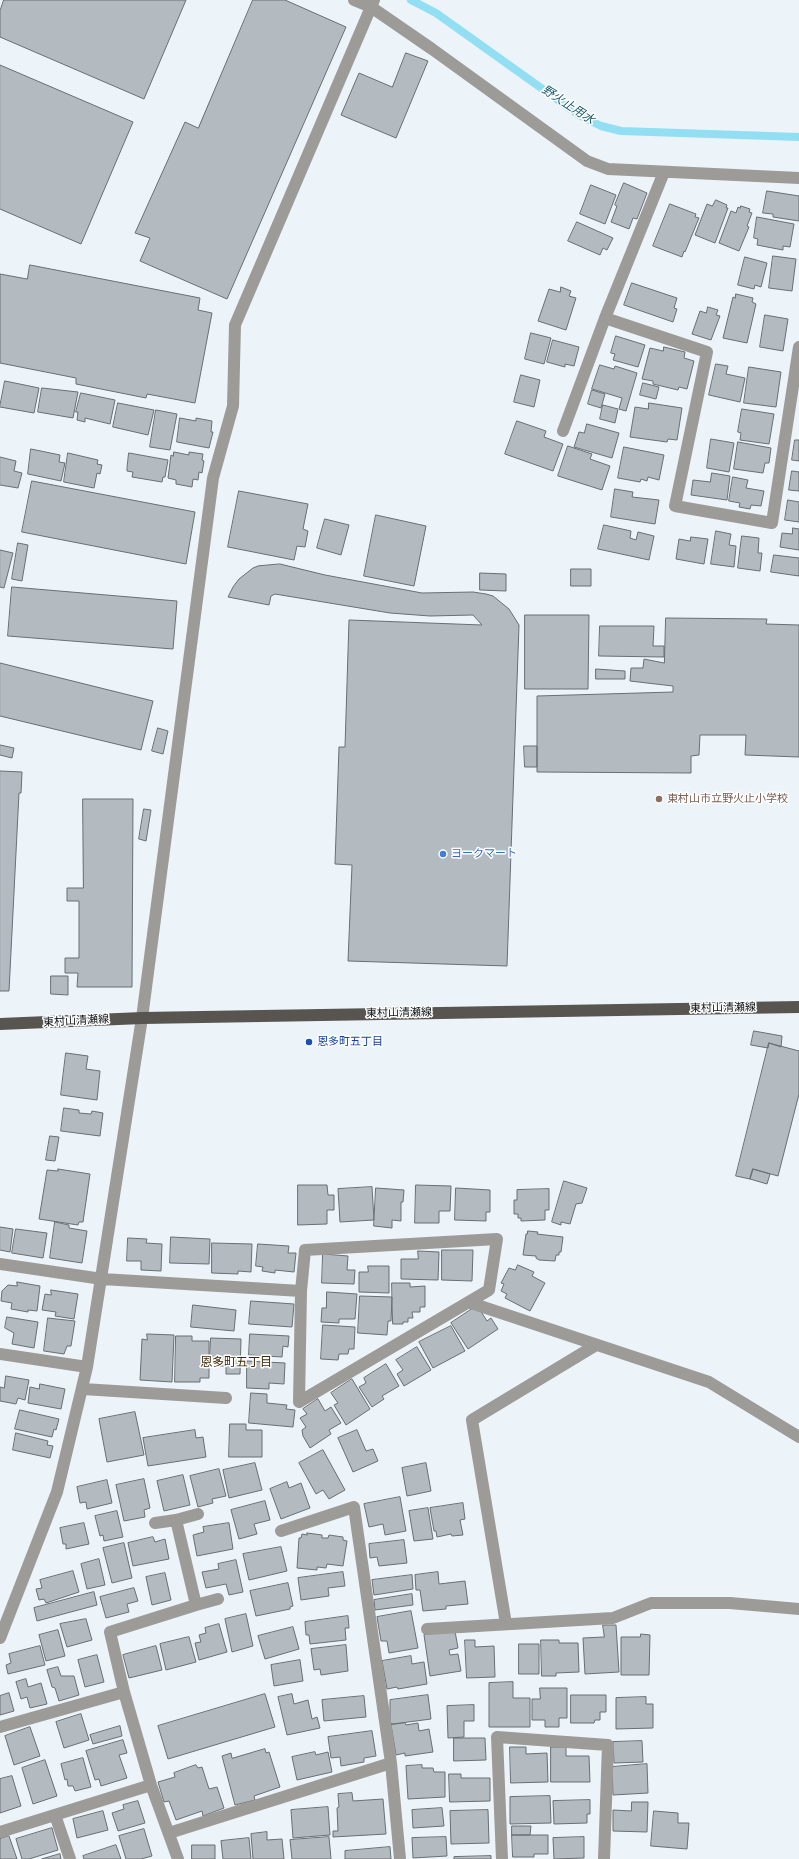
<!DOCTYPE html>
<html>
<head>
<meta charset="utf-8">
<style>
	body { margin:0 }
	canvas { display:block; background:#ecf3f9 }
</style>
</head>
<body>
<canvas width="799" height="1859"></canvas>
<script>
const ctx = document.querySelector('canvas').getContext('2d');
ctx.lineJoin = 'round';
function stroke(path, color, width, dash) { ctx.strokeStyle = color; ctx.lineWidth = width; ctx.lineCap = dash ? 'butt' : 'round'; ctx.setLineDash(dash || []); ctx.stroke(path); }
function fillPath(path, color) { ctx.fillStyle = color; ctx.fill(path, 'evenodd'); }
function drawText(font, color, halo, rows, align = 'center') {
  ctx.font = font + ' "IBM Plex Sans","Noto Sans JP",sans-serif'; ctx.lineWidth = 3; ctx.setLineDash([]); ctx.textBaseline = 'middle'; ctx.strokeStyle = halo; ctx.fillStyle = color; for (const [text, x, y, turn = 0] of rows) {
    ctx.save(); ctx.translate(x, y); ctx.rotate((+turn || 0) * Math.PI / 180); ctx.textAlign = isNaN(turn) ? turn : align; if (halo) ctx.strokeText(text, 0, 0); ctx.fillText(text, 0, 0); ctx.restore();
  }
}
stroke(new Path2D(`
	M411,0l25,13 143,102 22,11 20,5 178,6`), '#92dff3', 8);
const building = new Path2D(`
	M4,0h182l-42,99 -144,-62v-26z
	M253,0h32l61,27 -119,272 -87,-38 10,-23 -15,-5 50,-111 13,6z
	M406,53l22,8 -32,77 -55,-23 18,-42 33,14z
	M0,65l133,57 -52,122 -81,-35z
	M624,183l23,10 -10,26 -4,-1 -4,11 -18,-7 6,-16 -2,-1z
	M591,185l25,10 -11,29 -25,-10z
	M767,191l32,5v25l-26,-4v-3l-10,-1z
	M716,200l11,5 -1,3h2l-13,35 -20,-8 12,-31 5,2z
	M670,204l26,10 -1,3 4,1 -14,34 -1,-1 -2,6 -29,-11z
	M741,206l9,3 -1,3 3,1 -5,13 2,1 -10,24 -20,-8 12,-32 5,2 2,-6 2,1z
	M757,217l37,7 -4,23 -7,-1v4l-26,-5 1,-6 -4,-1z
	M577,222l36,16 -6,12 -4,-2 -3,7 -32,-14z
	M773,256l23,3 -4,32 -23,-3z
	M745,257l22,6 -6,24 -6,-2 -1,4 -16,-4z
	M30,265l170,33 -2,12 14,3 -17,90 -48,-9 -1,4 -70,-14v-6l-76,-15v-89l27,5z
	M632,283l45,15 -3,10 3,1 -4,13 -49,-17z
	M561,287l10,4 -2,5 7,2 -10,32 -28,-9 11,-32 11,3z
	M736,294l17,4 -1,4 4,2 -9,39 -24,-5 10,-41 2,1z
	M708,307l10,3 -2,5 4,1 -9,24 -19,-6 8,-23 6,2z
	M765,315l23,4 -5,32 -23,-4z
	M531,333l20,5 -7,26 -19,-5z
	M616,336l29,9 -7,22 -25,-7 2,-6 -4,-1z
	M553,340l26,7 -5,19 -9,-2v3l-18,-5z
	M664,347l21,5 -1,6 10,3 -7,28 -8,-2 -1,3 -25,-6v-3l-11,-2 8,-31 13,3z
	M716,364l12,2 -2,8 19,4 -5,24 -31,-7z
	M600,365l14,4 1,-3 22,7 -11,38 -7,-2 3,-11 -30,-9z
	M749,367l32,5 -5,35 -32,-4z
	M521,375l19,5 -6,27 -20,-5z
	M5,381l34,7 -5,25 -34,-6z
	M643,383l16,4 -3,12 -16,-4z
	M42,388l36,4 -5,26 -35,-6z
	M592,390l13,4 -4,14 -13,-4z
	M81,393l34,7 -5,24 -25,-6v4l-8,-2 1,-8h-2z
	M118,403l36,7 -6,25 -35,-8z
	M649,403l33,5 -5,32 -9,-1 -1,3 -37,-5 5,-30 13,2z
	M603,405l15,4 -3,14 -15,-4z
	M742,409l32,5 -5,30 -29,-4 1,-7 -3,-1z
	M156,410l21,4 -7,36 -20,-3z
	M180,418l16,3v-3l16,3 -1,11h2l-4,16 -32,-6z
	M517,421l29,10 -2,6 19,7 -10,27 -48,-17z
	M587,424l32,9 -7,25 -38,-11 5,-15 5,1z
	M711,439l23,4 -5,29 -22,-4z
	M795,440h4v21l-7,-1z
	M738,442l33,6 -2,15h-4l-2,10 -29,-4z
	M568,446l24,8 -2,5 20,7 -8,24 -44,-14z
	M624,447l40,8 -5,25 -11,-3 -1,4 -6,-2 -1,3 -22,-4z
	M31,449l29,6 -1,7 6,1 -4,18 -33,-7z
	M174,452l15,3v-3l14,2 -1,6 2,1 -2,12 -3,-1 -1,8 -5,-1 -1,8 -16,-3v-4l-8,-2 3,-23 2,1z
	M68,453l30,7 -1,4 5,1 -2,9 -3,-1 -3,15 -30,-6z
	M129,453l39,7 -3,17h-2l-1,5 -30,-5 1,-5 -6,-1v-3z
	M0,457l16,4 -2,10 8,2 -4,15 -18,-3z
	M792,471l7,1v19l-10,-1z
	M712,473l18,3 -3,24 -36,-5 2,-15 17,2z
	M733,477l15,3 -2,8 18,3 -3,15 -10,-1 -1,4 -11,-2 1,-4 -11,-2z
	M32,481l163,31 -9,52 -164,-32z
	M615,489l18,3 -1,5 27,3 -4,24 -44,-7z
	M239,491l69,13 -5,25 5,2 -3,16 -8,-1 -3,14 -66,-13z
	M788,500l11,2v20l-14,-2z
	M376,515l50,11 -12,60 -50,-10z
	M325,519l24,6 -8,30 -24,-7z
	M604,525l27,6 -1,7 6,2 2,-8 16,4 -5,24 -51,-11z
	M793,528l6,1v21l-19,-3 2,-14 10,1z
	M716,531l15,3 -2,11 7,1 -2,21 -23,-3z
	M742,536l17,2 -1,15h4l-2,18 -22,-3z
	M691,537l17,2 -4,25 -28,-5 3,-20 11,2z
	M18,543l10,2 -6,36 -10,-2z
	M0,550l13,3 -9,35 -4,-1z
	M774,555l25,3v18l-28,-4z
	M280,564l45,11 97,18 51,-1 13,2 7,2 16,13 10,16 -12,341 -159,-5 4,-96 -17,-1 4,-117h6l4,-127 133,5 -9,-10 -43,1 -40,-3 -115,-19 -4,2 -2,9 -41,-8 5,-10 6,-8 14,-11 5,-2z
	M571,569h20v17h-20z
	M480,573l26,1v17l-26,-1z
	M12,587l165,14 -4,48 -165,-13z
	M525,615h64l-1,74h-63z
	M666,618l101,1 -1,5 33,1v132l-54,-2 1,-20h-46l-1,20 -8,1v17l-154,-1v-76l136,-4v-6l-43,-5 1,-13h12l1,-9 20,4z
	M600,626h54l-1,20h11v11l-65,-1z
	M0,663l153,38 -12,49 -141,-34z
	M596,669l29,2v8h-29z
	M158,728l10,3 -5,23 -11,-3z
	M0,745l14,3 -2,10 -12,-3z
	M524,746h13v21h-12z
	M0,771l22,1 -1,21h-2l-10,198h-9z
	M83,799h50l-1,188h-55l1,-14h-13v-15h14v-57h-12v-13h16z
	M144,809l7,1 -5,31 -7,-2z
	M51,976h17v19l-17,-1z
	M754,1031l28,5 -1,11 -12,-4 -1,5 -17,-3z
	M769,1043l30,8v43l-21,82 -25,-7 -3,10 -14,-3z
	M66,1053l22,3 -2,13 14,2 -3,29 -36,-5z
	M64,1108l15,2v3l12,1 1,-3 11,2 -3,23 -39,-5z
	M50,1136l9,1 -4,24 -9,-1z
	M58,1169l32,5 -7,48h-4l-1,3 -39,-6 8,-49 11,1z
	M753,1169l17,5 -3,10 -17,-5z
	M564,1181l23,7 -5,15 -6,1 -6,20 -9,-2v3l-9,-3z
	M298,1185h29l1,10h6v15h-7v14l-29,1z
	M416,1185l35,1 -1,25h-11v12h-24z
	M372,1187l2,33 -34,2 -2,-33z
	M376,1188l28,2 -1,12h-2v19l-9,-1v8l-18,-2z
	M456,1188l34,2v22h-4v9l-31,-1z
	M549,1189v21h-4v10l-24,1v-3h-3v-4h-4v-14h3v-10z
	M55,1222l14,3v3l18,3 -5,32 -32,-5z
	M0,1227l13,2 -3,23 -10,-2z
	M16,1229l31,4 -4,25 -31,-5z
	M528,1231l10,1 -1,2 26,3 -2,15h-2v3h-3l-1,6 -16,-1 -3,-2v-2l-13,-1 3,-21h1z
	M171,1237l39,2 -1,25 -39,-1z
	M128,1238l19,1 -1,4 16,1 -1,27 -20,-1v-9h-14z
	M212,1243l40,1 -1,28 -13,-1v3l-26,-1z
	M258,1244l31,2 -1,7h8l-2,19 -19,-2v3l-13,-2 1,-4 -7,-1z
	M442,1250h31l-1,31 -30,-1z
	M418,1251l21,1 -1,28 -37,-1v-20h17z
	M323,1254l25,2 -1,14h8l-1,14 -32,-1z
	M518,1265l16,7 -2,4 13,7 -15,28 -25,-13 2,-4 -6,-3 3,-7 -3,-1 8,-15 6,2z
	M368,1266h21v27l-30,-1v-20h9z
	M17,1282l23,4 -3,25 -9,-1v2l-17,-3 1,-6 -11,-2 1,-10 6,-6 9,1z
	M392,1283h18v4l15,-1v21h-5v5h-8l1,6h-5v4h-5v2h-10z
	M51,1290l27,4 -4,25 -19,-3 1,-4 -14,-2 3,-16 6,1z
	M327,1292l30,2 -2,25h-16v4l-18,-1 1,-14h4z
	M360,1296l32,1 -1,24h-3l-1,14 -29,-2z
	M251,1301l43,3 -2,23 -43,-3z
	M193,1305l43,5 -2,21 -43,-4z
	M475,1307l5,3 7,11 4,-3 7,11 -30,20 -17,-26z
	M7,1317l31,5 -4,26 -22,-4 2,-11 -9,-5z
	M48,1318l27,3 -4,25h-4l-3,8 -20,-3z
	M323,1325l32,2 -1,22h-5l-1,5h-9l-1,6 -17,-1z
	M451,1326l14,25 -32,17 -14,-26z
	M147,1334l27,1 -2,47 -32,-2 2,-41 5,1z
	M250,1334l39,2 -1,11 -5,-1 -1,11 -33,-2z
	M176,1336h16v5h17v37h-9v4h-25z
	M211,1338l30,1 -1,35h-14v-8h-8v-7h-8z
	M417,1347l14,23 -27,16 -7,-12 6,-4 -7,-10z
	M247,1361l38,2 -1,21 -15,-1v6l-22,-1z
	M386,1364l13,22 -17,10 2,3 -12,8 -13,-20 7,-4 -2,-5z
	M6,1376l23,4 -4,20 -7,-2 -2,6 -16,-3v-14l4,1z
	M352,1379l18,30 -24,16 -12,-20 4,-2 -7,-10z
	M40,1384l25,5 -4,20 -33,-6 2,-16 9,2z
	M251,1393l16,1v9l20,2 -1,4 9,1 -2,17 -44,-4z
	M318,1399l7,12 6,-4 10,16 -12,7 2,4 -21,14 -7,-12 -1,-6 4,-3 -6,-9 7,-4 -4,-5z
	M20,1410l39,9 -3,11 -2,-1 -2,8 -37,-8z
	M135,1412l9,43 -37,7 -8,-43z
	M230,1424h16v6h16v27h-33z
	M195,1430l1,8 7,-1 3,20 -58,9 -5,-28z
	M357,1430l9,21 7,-2 5,12 -25,11 -15,-34z
	M16,1433l32,8 -1,4 6,1 -3,12 -37,-8z
	M323,1450l22,40 -16,9 -6,-9 -7,4 -17,-31z
	M255,1463l7,27 -33,8 -6,-28z
	M426,1463l5,28 -24,5 -5,-28z
	M219,1469l7,27 -14,3 1,4 -15,4 -8,-31z
	M183,1475l7,30 -26,6 -7,-30z
	M144,1479l6,29 -6,2 1,7 -21,4 -8,-36z
	M107,1480l5,23 -25,6 -1,-7 -6,1 -3,-16z
	M287,1482l2,6 12,-5 9,25 -29,11 -11,-30z
	M400,1497l6,34 -21,4 -2,-11 -14,3 -5,-23z
	M265,1501l5,19 -16,4 3,10 -18,5 -8,-29z
	M463,1503l2,16 -5,1 3,15 -11,1 -1,-2 -14,3 -1,-6h-2l-4,-23z
	M428,1508l5,31 -19,2 -5,-30z
	M117,1511l6,26 -19,4 -1,-6 -3,1 -5,-20z
	M84,1523l5,21 -23,5v-5h-3l-3,-16z
	M229,1523l4,26 -36,7 -4,-21 11,-3 -1,-5z
	M307,1533l15,2v3h6l1,-3 14,2v3l4,1 -4,25 -16,-2 -1,4 -9,-1v3l-20,-2 2,-30h2l1,-4 5,1z
	M153,1537l2,5 10,-3 4,20 -36,7 -5,-23z
	M404,1540l3,23 -28,3 -2,-9 -7,1 -1,-14z
	M124,1543l8,35 -20,5 -9,-35z
	M281,1547l6,24 -38,9 -6,-26z
	M99,1559l6,26 -18,4 -6,-25z
	M236,1560l7,32 -14,3 -3,-11 -20,4 -4,-16 17,-3 -1,-5z
	M73,1571l6,21 -33,11 -2,-4 -5,1 -3,-11 6,-1 -2,-8z
	M343,1572l2,14 -17,2 1,8 -28,4 -3,-22z
	M438,1572l1,12 26,-3 3,23 -22,2v3l-23,2 -3,-21h-4l-1,-15z
	M165,1573l6,27 -19,5 -6,-28z
	M412,1575l1,14 -39,6 -2,-15z
	M288,1583l5,23 -3,1v2l-34,7 -6,-25z
	M134,1588l4,13 -11,3 2,8 -23,6 -6,-21z
	M94,1592l3,13 -60,16 -3,-13z
	M412,1594l1,11 -38,5 -1,-10z
	M411,1611l7,37 -29,5 -2,-12h-6l-4,-24z
	M246,1614l7,32 -21,6 -7,-33z
	M348,1616l1,12h-4l1,12 -36,4 -1,-9h-3l-1,-13z
	M86,1619l6,21 -25,7 -7,-23z
	M219,1624l8,28 -28,8 -4,-17 6,-1 -2,-7 7,-2 -1,-5z
	M603,1625h13l3,47 -34,2 -2,-36 21,-1z
	M293,1627l6,22 -34,10 -7,-23z
	M58,1630l7,26 -19,5 -7,-26z
	M455,1631l3,17 -9,2 1,5 8,-1 3,17 -31,5 -6,-41z
	M641,1634l9,1 -1,40h-28v-38h19z
	M189,1637l7,25 -30,8 -6,-26z
	M465,1640h10v7l19,-1 1,31 -28,1z
	M541,1640h18v3h19l1,29 -23,1v3h-14z
	M519,1644h20v30h-20z
	M346,1645l2,26 -27,4 -1,-6 -6,1 -3,-21z
	M40,1646l5,19 -37,9 -2,-9 5,-2 -2,-9z
	M156,1646l6,24 -33,8 -6,-23z
	M97,1655l7,27 -19,5 -7,-27z
	M411,1656l1,8 12,-2 3,22 -29,5 -1,-2 -10,2 -5,-28z
	M300,1660l3,21 -29,5 -3,-21z
	M58,1667l3,9h13l5,19 -20,6 -4,-13 -3,-1 -5,-17z
	M26,1679l2,8 13,-4 6,21 -17,4 -3,-11 -6,2 -5,-17z
	M513,1682v16h17v29h-41v-44z
	M540,1688h27v30h-8v9h-14v-7h-13v-21h8z
	M9,1693l5,18 -14,4v-19z
	M265,1694l10,33 -107,32 -10,-33z
	M292,1694l2,10 14,-4 4,19 5,-2 3,11 -33,7 -9,-38z
	M428,1695l3,24 -38,5 -3,-1v-23z
	M571,1695h35v17h-6v8h-5l-1,3h-23z
	M364,1696l2,21 -42,4 -2,-21z
	M646,1697v7h7v24l-37,1v-31z
	M474,1705v16h-10v16l-16,1 -1,-32z
	M81,1714l8,26 -25,8 -8,-26z
	M405,1723l1,2 12,-2 1,8 10,-2 4,23 -28,4v-3l-9,2 -5,-30z
	M120,1726l2,10 -29,8 -3,-9z
	M30,1727l10,29 -26,9 -9,-29z
	M372,1731l4,25 -12,2v4l-23,4 -1,-9 -9,1 -3,-21z
	M454,1738h31l1,22 -32,1z
	M123,1740l4,13 -8,2 8,23 -26,8 -2,-7 -4,1 -9,-29z
	M642,1741l1,21 -29,1 -1,-21z
	M510,1747h16v7l21,-1 1,29 -37,1z
	M551,1747h15v9h23l1,26h-39z
	M265,1749l1,4 3,-1 11,35 -26,9 1,4 -20,5 -13,-49 9,-3 1,5z
	M315,1752l1,3 12,-3 4,20 -35,8 -5,-23z
	M83,1758l8,29 -16,4 -2,-5h-5l-1,-7 -2,1 -4,-16z
	M45,1760l12,36 -24,8 -11,-36z
	M647,1764l1,29 -35,2 -1,-28z
	M196,1765l2,3 4,-1 7,22 8,-2 7,21 -21,8 -1,-5 -26,9 -7,-19 -5,1 -6,-20 17,-5 -1,-4z
	M422,1765v3h11l1,4h11v25l-37,2 -2,-33z
	M449,1774h12v4h29v23l-40,1z
	M12,1776l9,30 -21,7v-34z
	M352,1793l1,8 30,-2 3,35 -53,3v-6h5l-1,-23 2,-1 -1,-13z
	M550,1796l1,27 -41,1v-27z
	M590,1800v14h-3v9l-33,1 -1,-23z
	M138,1801l7,22 -27,8 -6,-18 12,-4 -1,-4z
	M632,1802h16l-1,30 -34,-1v-21l18,1z
	M328,1807l2,28 -37,3 -2,-28z
	M442,1808l2,18 -31,2 -1,-18z
	M488,1810l1,33 -38,1 -1,-33z
	M103,1811l5,19 -31,8 -4,-19z
	M654,1811l24,2v10h11l-2,26 -36,-3z
	M512,1826h19l-1,9h-18z
	M52,1828l6,22 -29,9h-7l-6,-20z
	M144,1829l8,27 -11,3h-15l-7,-23z
	M267,1832v8l15,-1 2,20h-31l-2,-25z
	M512,1835h36v19h-14v3h-21z
	M9,1836l8,23h-17v-20z
	M329,1837l2,22h-39l-2,-19z
	M446,1837l1,19 -34,2 -1,-20z
	M584,1837v21l-30,1 -1,-21z
	M249,1838l2,21h-28l-2,-18z
	M116,1845l5,14h-37l-1,-3z
	M192,1845h23v14h-23z
	M390,1847l1,12h-46v-8z
	M60,1854l1,5h-19z
	M491,1856v3h-37v-2z`);
fillPath(building, '#b3bac0');
stroke(building, '#696f74', 1);
stroke(new Path2D(`
	M354,0l17,7 61,42 155,112 21,8 191,9
	M605,318l102,34 -32,154 97,17 27,-176
	M563,431l42,-113 59,-146
	M0,1264l102,15 199,12 4,-41 192,-11 -8,51 -190,112 2,-111
	M468,1302l241,80 90,55
	M0,1354l87,13
	M83,1389l143,9
	M176,1520l22,-6
	M155,1523l21,-3 20,85 -86,27 14,60 27,93 27,74
	M281,1531l73,-24 37,256 9,96
	M196,1605l22,-6
	M506,1624l-34,-204 124,-75
	M427,1629l186,-11 38,-15h79l69,6
	M0,1638l57,-146 30,-125 55,-349 71,-540 20,-72 2,-81 139,-325
	M0,1727l124,-35
	M55,1815l15,44
	M0,1832l151,-47
	M169,1833l222,-70
	M502,1859l-5,-122 111,8 -4,114`), '#9d9b98', 12);
stroke(new Path2D(`
	M0,1024l142,-6 657,-11`), '#585550', 12);
for (const [x, y, r, color] of [
	[659,799,4,"#8d6e63"],
	[443,854,4,"#3f7fe0"],
	[309,1042,4,"#1a4fb4"]
]) { const dot = new Path2D(); dot.arc(x, y, r, 0, 2 * Math.PI); ctx.fillStyle = color; ctx.fill(dot); stroke(dot, '#fff', 1.5); }
drawText('11px', '#785e54', '#fff', [
	["東村山市立野火止小学校",667,799]
], 'left');
drawText('11px', '#366cbe', '#fff', [
	["ヨークマート",451,854]
], 'left');
drawText('11px', '#0c0e10', '#fff', [
	["東村山清瀬線",723,1008,-1],
	["東村山清瀬線",399,1013,-1],
	["東村山清瀬線",76,1021,-3]
]);
drawText('11px', '#164399', '#fff', [
	["恩多町五丁目",317,1042]
], 'left');
drawText('italic 12px', '#185867', '#fff', [
	["野火止用水",568,105,33]
]);
drawText('12px', '#3e2703', '#fff', [
	["恩多町五丁目",236,1363]
]);
</script>
</body>
</html>
